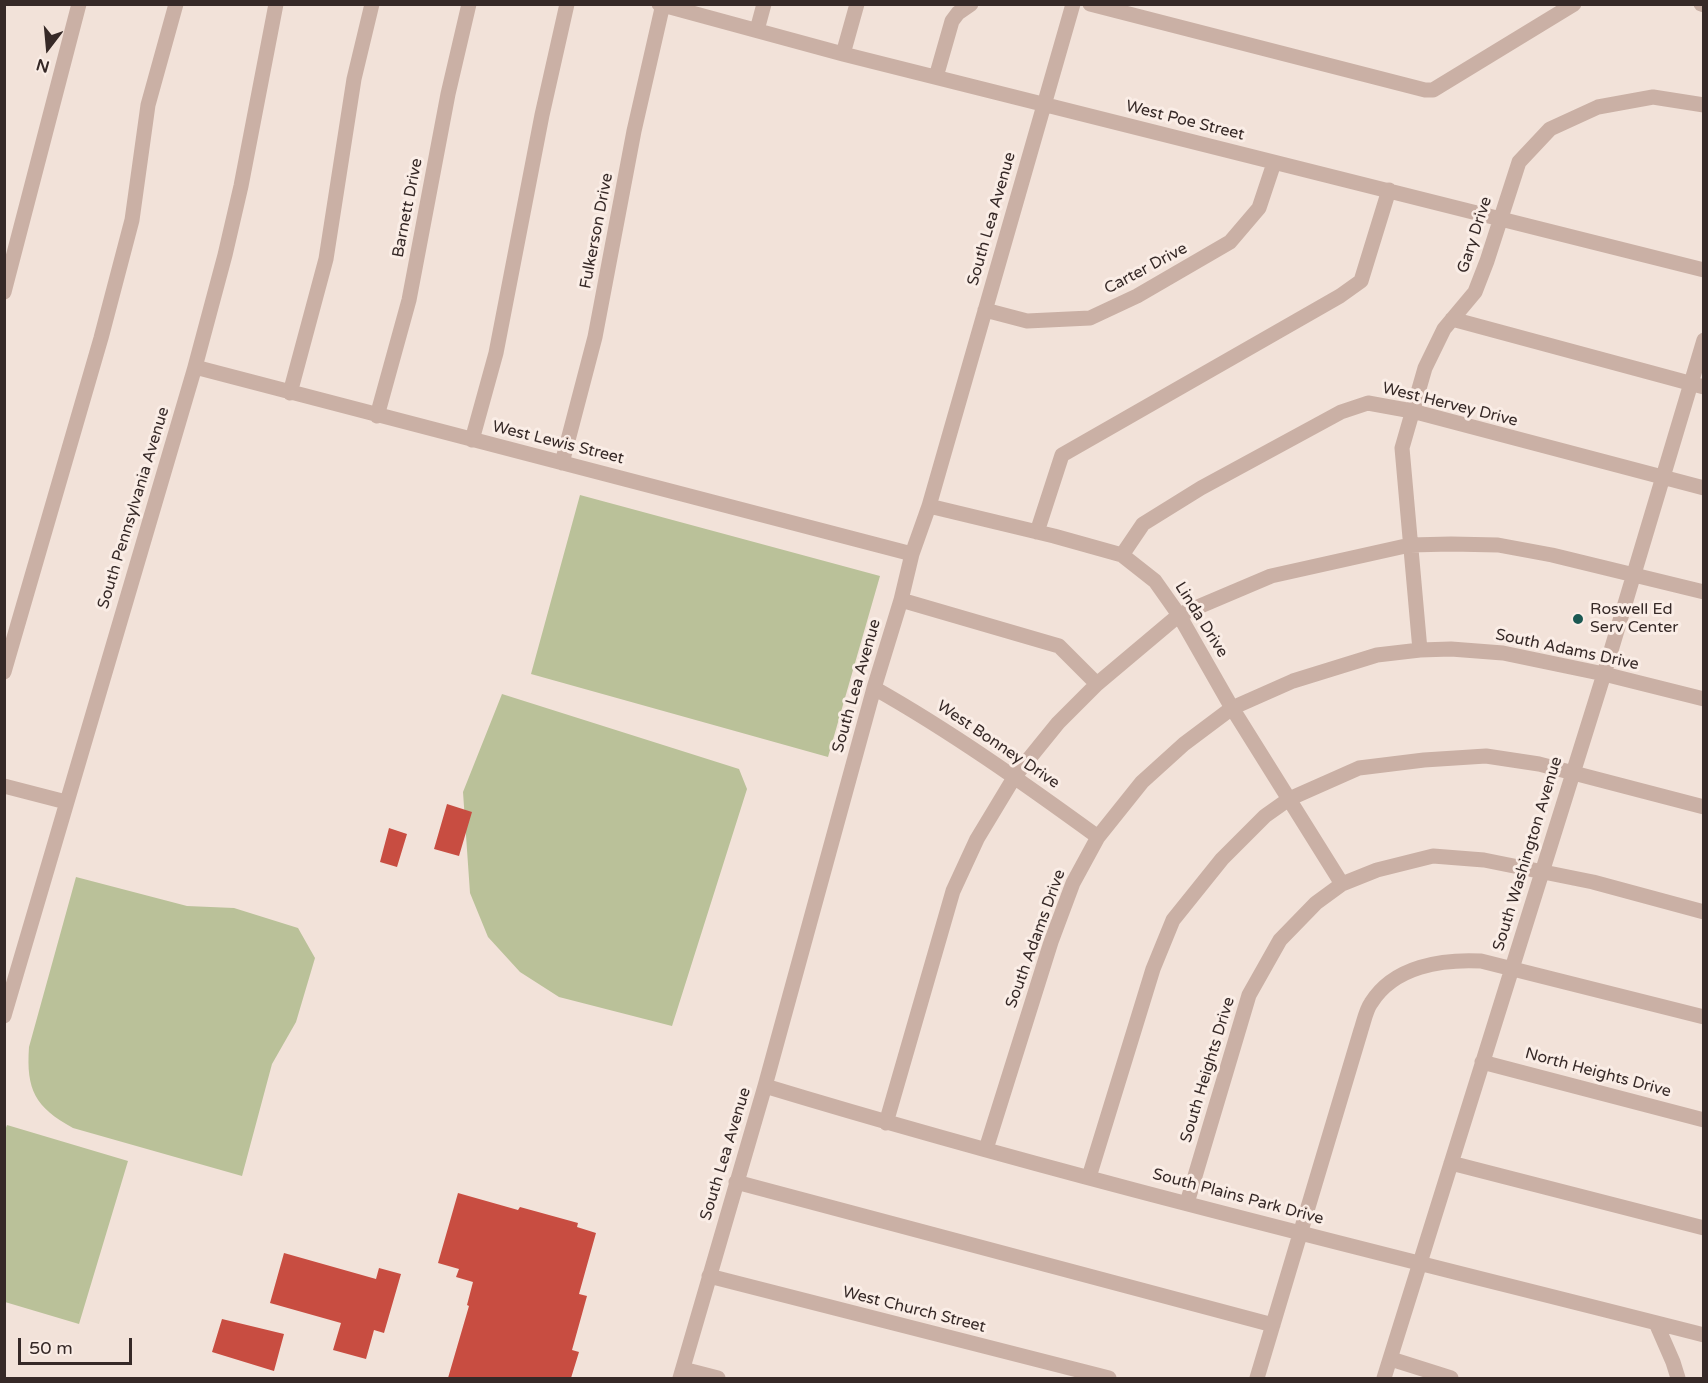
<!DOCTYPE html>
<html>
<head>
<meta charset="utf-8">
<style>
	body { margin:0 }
	#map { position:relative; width:1708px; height:1383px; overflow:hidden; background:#f2e2d9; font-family:"Varela Round",sans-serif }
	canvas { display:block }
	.frame { position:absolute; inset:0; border:6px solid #362927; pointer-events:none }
	.north { position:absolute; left:18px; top:18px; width:60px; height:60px; -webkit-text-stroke:4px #faede6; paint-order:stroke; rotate:196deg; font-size:16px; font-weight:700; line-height:24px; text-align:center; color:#362927 }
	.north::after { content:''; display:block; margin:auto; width:21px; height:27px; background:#362927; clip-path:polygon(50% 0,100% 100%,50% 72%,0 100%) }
	.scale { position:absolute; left:18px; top:1338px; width:114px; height:27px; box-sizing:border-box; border:3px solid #362927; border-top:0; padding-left:8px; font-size:18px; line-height:21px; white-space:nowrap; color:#362927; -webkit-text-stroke:4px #faede6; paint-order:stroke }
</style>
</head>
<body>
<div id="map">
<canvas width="1708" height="1383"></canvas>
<div class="frame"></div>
<div class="north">N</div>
<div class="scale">50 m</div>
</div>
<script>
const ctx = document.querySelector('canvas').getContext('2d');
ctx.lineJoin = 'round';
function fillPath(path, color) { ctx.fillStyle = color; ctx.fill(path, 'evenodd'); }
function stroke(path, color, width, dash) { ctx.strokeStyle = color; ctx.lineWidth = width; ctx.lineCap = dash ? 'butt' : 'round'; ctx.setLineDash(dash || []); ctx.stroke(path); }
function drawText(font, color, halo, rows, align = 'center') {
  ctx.font = font + ' "Varela Round",sans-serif'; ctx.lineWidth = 6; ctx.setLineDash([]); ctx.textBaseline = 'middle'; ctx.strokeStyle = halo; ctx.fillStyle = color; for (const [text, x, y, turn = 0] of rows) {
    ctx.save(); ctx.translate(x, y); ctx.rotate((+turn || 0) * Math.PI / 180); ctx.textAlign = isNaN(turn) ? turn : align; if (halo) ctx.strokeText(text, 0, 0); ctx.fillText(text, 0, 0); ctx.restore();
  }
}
fillPath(new Path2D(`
	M580,495l300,81 -52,181 -297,-83z
	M502,694l237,75 8,20 -75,237 -113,-29 -39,-25 -32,-35 -18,-44 -7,-101z
	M76,877l111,29 47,2 64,20 17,30 -19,64 -24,42 -30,112 -169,-48c-38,-21 -47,-38 -44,-81z
	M7,1125l121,36 -49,163 -74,-22 -1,-169z`), '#bac199');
fillPath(new Path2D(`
	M447,804l25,8 -13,44 -25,-7z
	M389,828l18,6 -10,33 -17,-5z
	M458,1193l60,17 2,-3 58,16 -1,4 19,6 -17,61 8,2 -15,54 7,2 -8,26h-123l21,-72 -2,-1 6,-23 -17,-5 3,-8 -21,-6z
	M284,1253l92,26 3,-11 22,6 -17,59 -10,-3 -8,29 -33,-9 8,-27 -71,-20z
	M222,1319l62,15 -10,37 -62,-19z`), '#c84d41');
stroke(new Path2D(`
	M659,4l184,50 861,216
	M1090,4l335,86h8l141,-86
	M1701,4l3,1
	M757,30l7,-26
	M843,54l14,-50
	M936,77l16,-56 6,-8 13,-9
	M4,292l75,-288
	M985,310l42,11 63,-3 47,-22 93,-54 29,-34 15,-45
	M1452,319l252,68
	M195,367l717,187
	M290,393l36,-134 28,-180 18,-75
	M377,416l32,-116 39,-206 21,-90
	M472,440l24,-87 46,-238 25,-111
	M562,463l33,-126 39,-206 29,-127
	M929,506l125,30 68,19 33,26 24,34 53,93 110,176
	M1037,532l25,-77 278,-159 21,-15 28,-91
	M1122,555l21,-31 58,-36 140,-76 27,-9 44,8 292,77
	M901,600l158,46 38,38
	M1420,650l-18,-202 23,-80 19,-39 31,-37 12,-31 32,-99 31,-33 48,-22 55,-10 51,8
	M4,672l97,-334 31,-118 16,-115 28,-101
	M874,688c78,44 151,96 224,149
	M4,786l62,16
	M4,1016l191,-649 30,-112 16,-69 35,-182
	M1482,1062l222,58
	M765,1086c310,94 625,169 939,249
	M886,1123l67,-232 24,-52 38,-63 43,-53 39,-39 82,-69 92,-39 139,-31 41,-1 47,1 54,10 152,37
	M986,1149l65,-207 22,-59 25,-46 44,-55 42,-38 48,-36 61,-27 84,-26 43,-5 31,-1 52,4 101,21 100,25
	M1451,1163l253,65
	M1089,1177l64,-208 20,-49 49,-61 43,-43 24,-17 70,-31 65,-8 62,-4 53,8 165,43
	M736,1182l537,143
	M1187,1203l62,-208 31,-55 36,-37 26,-19 35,-14 56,-14 51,4 109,22 111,30
	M709,1276l400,102
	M1656,1323l17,39 5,16
	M1391,1359l60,19
	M683,1369l35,9
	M680,1378l85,-292 109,-398 27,-88 11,-46 17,-48 144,-502
	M1257,1378l104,-348c3,-9 5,-20 10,-27 23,-37 71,-44 110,-42l223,56
	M1384,1378l220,-704 100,-334`), '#cab0a5', 15);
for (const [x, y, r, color] of [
	[1578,619,6,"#1b5852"]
]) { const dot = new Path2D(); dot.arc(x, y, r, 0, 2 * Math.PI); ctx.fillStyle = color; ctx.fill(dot); stroke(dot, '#faede6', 2); }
drawText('16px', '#362927', '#faede6', [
	["West Poe Street",1185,121,14],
	["Barnett Drive",408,208,-79],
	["South Lea Avenue",992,219,-74],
	["Fulkerson Drive",597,231,-79],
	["Gary Drive",1475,235,-72],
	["Carter Drive",1146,269,-28],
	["West Hervey Drive",1450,405,14],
	["West Lewis Street",558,443,14],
	["South Pennsylvania Avenue",134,508,-73],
	["Linda Drive",1201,620,58],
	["South Adams Drive",1567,650,12],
	["South Lea Avenue",857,686,-74],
	["West Bonney Drive",998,745,34],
	["South Washington Avenue",1528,854,-73],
	["South Adams Drive",1036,939,-70],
	["South Heights Drive",1208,1070,-73],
	["North Heights Drive",1598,1073,15],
	["South Lea Avenue",726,1154,-73],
	["South Plains Park Drive",1238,1197,15],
	["West Church Street",914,1310,14]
]);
drawText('16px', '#362927', '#faede6', [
	["Roswell Ed",1590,610],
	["Serv Center",1590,628]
], 'left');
</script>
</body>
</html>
